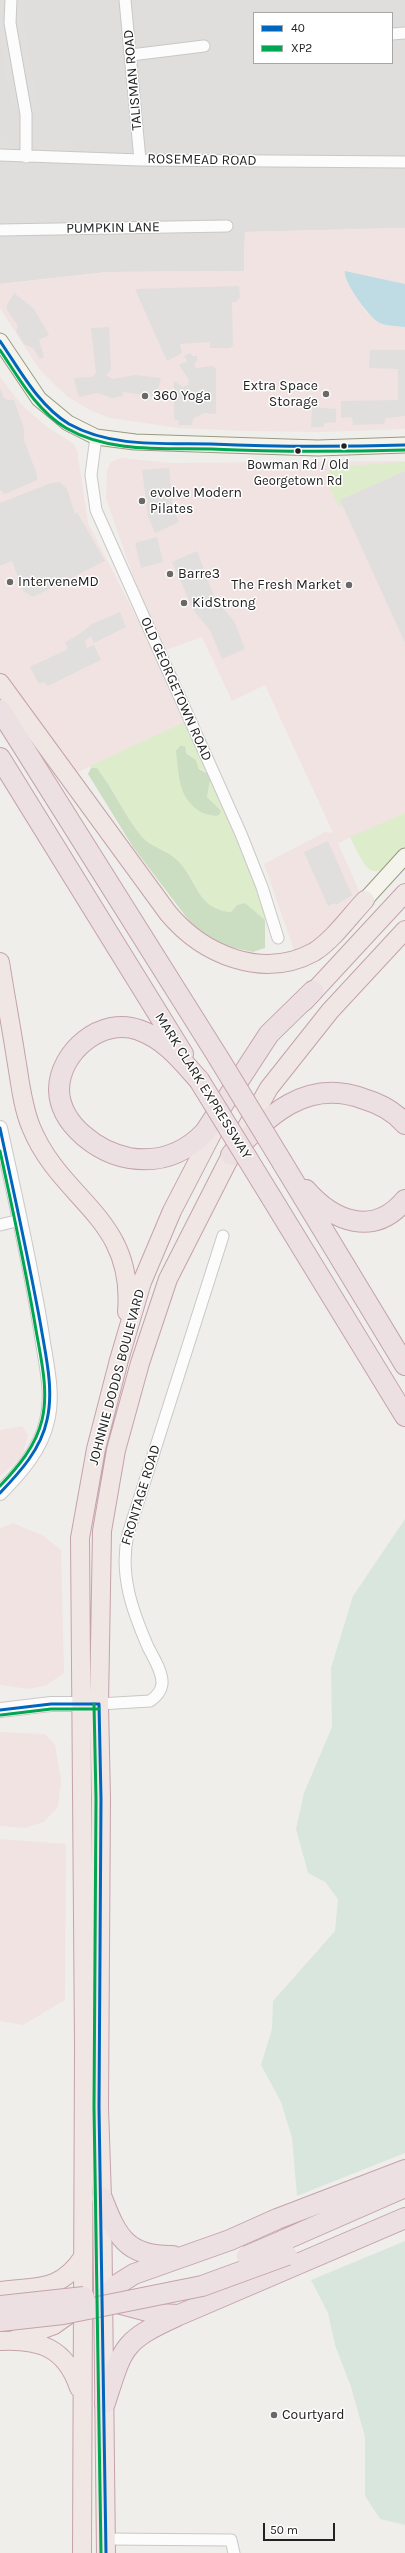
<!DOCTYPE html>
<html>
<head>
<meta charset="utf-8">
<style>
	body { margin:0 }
	#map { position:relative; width:405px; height:2553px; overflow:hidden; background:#f0eeeb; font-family:Karla,sans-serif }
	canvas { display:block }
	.legend { position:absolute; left:253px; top:12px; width:140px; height:52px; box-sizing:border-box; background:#fff; border:1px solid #a7a7a7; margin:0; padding:5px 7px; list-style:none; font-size:12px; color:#222 }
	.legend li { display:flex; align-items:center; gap:8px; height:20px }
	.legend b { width:20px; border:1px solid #a7a7a7 }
	.scale { position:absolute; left:263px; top:2523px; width:72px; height:18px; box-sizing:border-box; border:2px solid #222; border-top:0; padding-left:5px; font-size:12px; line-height:14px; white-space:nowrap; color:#222; -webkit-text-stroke:3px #fff; paint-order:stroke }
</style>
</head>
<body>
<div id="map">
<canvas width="405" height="2553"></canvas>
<ul class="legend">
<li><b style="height:5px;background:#0065bd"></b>40</li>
<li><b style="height:5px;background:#00a651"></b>XP2</li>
</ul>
<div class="scale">50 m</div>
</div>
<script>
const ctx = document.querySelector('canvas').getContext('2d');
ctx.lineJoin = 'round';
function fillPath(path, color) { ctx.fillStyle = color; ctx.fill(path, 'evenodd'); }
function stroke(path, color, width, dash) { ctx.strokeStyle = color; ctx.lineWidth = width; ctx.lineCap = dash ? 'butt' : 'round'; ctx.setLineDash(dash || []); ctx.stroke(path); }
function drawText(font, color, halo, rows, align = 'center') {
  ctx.font = font + ' Karla,sans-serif'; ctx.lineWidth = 3; ctx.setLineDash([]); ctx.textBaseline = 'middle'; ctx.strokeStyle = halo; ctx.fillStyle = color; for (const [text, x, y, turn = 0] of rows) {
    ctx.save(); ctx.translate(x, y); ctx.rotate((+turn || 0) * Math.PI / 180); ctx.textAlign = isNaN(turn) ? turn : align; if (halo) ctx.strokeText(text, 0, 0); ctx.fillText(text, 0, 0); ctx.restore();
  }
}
fillPath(new Path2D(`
	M0,0h405v228l-160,4 -1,39 -136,1 -108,12zM254,13h138v50h-138z`), '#dfdedc');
fillPath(new Path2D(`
	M405,228v56l-52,-11 4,24 10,16 31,13 7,1v102l-82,3 -78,-1 -67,-3 -68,-10 -20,-8 -22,-13 -13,-12 -16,-16 -39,-61v-24l108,-12 136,-1 1,-39z
	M0,377l21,27 26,23 27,17 3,6 11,73 58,113h2l38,85 -112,53 -74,-100z
	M121,458l50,5 234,-2v352l-67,30 22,50 -3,9 -32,35 -30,16 -31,-89 61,-32 8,1 -68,-148 -33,16 -30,-64 -36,13 -27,-57 -33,-94 1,-28 4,-9z
	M22,1426l6,9 -6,22 -22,19v-46z
	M13,1523l29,12 19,15 3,123 -17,12 -18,4 -29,-4v-157z
	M0,1732l45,2 10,10 6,37 -3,26 -14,15 -19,6 -25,-2z
	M0,1839l66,5 -1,156 -42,25 -23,-4z`), '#f1e3e1');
fillPath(new Path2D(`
	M405,462v9l-18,8 2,5 -6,-3 -43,19 2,7 -4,-1 -8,-18 -1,-21z
	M186,721l22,51 -9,-4 -3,-8 -10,-8 -6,29 34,21 -7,-5 4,-22 38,89 16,50v6l-20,-17 -8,2 -6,7c-35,-3 -33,-32 -54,-52 -9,-10 -26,-13 -35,-23 -18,-22 -28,-47 -45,-69h-6l-1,-2z
	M405,813v36c-33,35 -36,27 -55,-12z`), '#ddeccb');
fillPath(new Path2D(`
	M180,746h5l1,7 10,7 3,9 12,6 -4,22 14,14 -2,4c-5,2 -13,-1 -18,-3 -23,-14 -22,-36 -25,-61z
	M91,768h6c17,22 27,47 45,69 9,10 25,13 35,23 21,20 19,49 54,52l6,-7 8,-2 20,17v28l-12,4 -23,-5 -18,-7 -19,-14 -60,-79 -45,-73z`), '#cbdec1');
fillPath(new Path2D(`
	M405,1519v634l-108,43 -5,-58 -11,-36 -20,-37 11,-36 1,-28 62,-70 3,-32 -13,-17 -17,-9 -12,-44 8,-36 28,-66 -1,-59 22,-72z
	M405,2241v284l-25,-6 -15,-23v-59l-14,-50 -16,-42 -7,-32 -17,-33z`), '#d9e6de');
fillPath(new Path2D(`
	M0,0h25v28l14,84 -18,4 -1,-12h-9l-11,-64z
	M0,137l15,1 -2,13 -13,-1z
	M39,139l37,1 -1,14 -36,-1z
	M239,286l1,11 -4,5h-4l1,43 -3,3h-20v-6l-30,2 2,9 -15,8 -32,-72z
	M14,293l20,16 15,26 -10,5 5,17 -4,2 -7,-11 -9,-4 -8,-13 2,-5 -11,-16v-5z
	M109,327l2,43 -5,5 7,4 22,-4 26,3 -5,19 -33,-5v4l-11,2 -15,-5 -17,4 -2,-2 -4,-17 18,-1 4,-4 -5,-45z
	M370,350h35v66l-19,2 -2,6 -31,1 -1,-8 -11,1v-17l57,-1v-31l-29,-1z
	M190,353l2,3h5v5l-3,3 2,4 17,-2 3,3v45l-12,-1 -8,4 -3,2 -1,6h-14l1,-4 -5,-2v-38l9,6 5,-2 1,-5 -10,-15 8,-4 -3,-5z
	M0,387l3,10 4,3h7l10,29v11l13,35v5l-32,14 -5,-4z
	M312,407l24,2v13l-11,1 -2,4h-12z
	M169,468l4,41 6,13 -24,11 -7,-17 -6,-46z
	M405,471v172l-65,-143z
	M60,482l7,7 8,25 2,-2 28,49 -72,36 -10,-6 -11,-30 -12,5v-63l51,-20z
	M157,537l6,25 -22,6 -6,-25z
	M197,551l18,48 19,22 11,28 -23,10 -12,-29 -16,-19 -22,-49z
	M120,612l6,15 -32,16 -3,-7 -6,5 2,7 7,-3 7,15 -53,26 -4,-4 -5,2 -9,-17 38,-18 -3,-7 12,-6 15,-12z
	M328,841l24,54 -16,10 -1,-2 -7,3 -24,-54z`), '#e0dfde');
fillPath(new Path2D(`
	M345,271l60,13v43c-8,-1 -18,-1 -25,-4 -10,-4 -38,-43 -35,-52z`), '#bfdbe3');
const minor = new Path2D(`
	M11,0l-1,23 16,91v43
	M125,0l15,160
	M392,34l13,-1
	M131,55l73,-9
	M0,155l140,5 265,2
	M0,230l227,-4
	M96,437l-5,38 5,35 145,324 21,53 16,51
	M0,1225l20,-5
	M99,1704l51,-3c6,-4 11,-9 12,-17 1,-12 -9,-27 -14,-37 -16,-37 -29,-73 -20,-113l95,-298
	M106,2539l125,1 3,13`);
const tertiary = new Path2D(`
	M0,1128c15,69 31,138 42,208 4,28 12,57 5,85 -6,28 -27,52 -47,72
	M0,1710l51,-6h39`);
const secondary = new Path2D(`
	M0,341l39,58 29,24 28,14 39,5 183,6 87,-3
	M365,900l40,-44`);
const trunk = new Path2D(`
	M0,683l168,230c35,42 95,67 146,39 19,-12 36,-36 51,-52
	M0,962c5,32 11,64 16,96 4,23 6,47 15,69 30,74 104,90 96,185
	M304,1002l101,-109
	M0,2291c37,-5 60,1 83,-34
	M16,2339l38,-14 21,-15
	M0,2341c40,-2 66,7 79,47
	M82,2553l2,-506 -4,-509 16,-89 23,-89 23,-78 30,-71 44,-85
	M106,2553l-4,-355 -3,-91 2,-308 -2,-95 3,-173 14,-81 24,-87 28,-84 63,-124 38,-67 61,-77 75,-81`);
const motorway = new Path2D(`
	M0,710l218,347
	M0,758l183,296
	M199,1080c-17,-19 -34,-41 -60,-50 -37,-14 -80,22 -80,60 1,35 39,62 70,68 30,5 55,-4 76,-26l64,-98 44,-43
	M231,1155c37,-39 75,-78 133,-56 17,5 30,12 41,25
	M282,1162l123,203
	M306,1190c28,32 68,47 99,10
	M271,1197l134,219
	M102,2198c15,39 25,59 71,58
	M282,2241l123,-54
	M103,2299l15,-15 16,-10 96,-34 47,-21 128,-49
	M114,2302l45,12 20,1 226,-97
	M105,2403c18,-56 17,-62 72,-87`);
stroke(minor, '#c9c8c7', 13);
stroke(tertiary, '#c9c8c7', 16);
stroke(secondary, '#999a82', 17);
stroke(trunk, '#c5a2ac', 20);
stroke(motorway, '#c5a2ac', 22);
stroke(minor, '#fdfcfc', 11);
stroke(tertiary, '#fdfcfc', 14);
stroke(secondary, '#f4f4ed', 15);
stroke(trunk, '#f0e6e4', 18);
stroke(motorway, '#ece0e2', 20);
const motorwayBridge = new Path2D(`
	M218,1057l64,105
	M199,1080l72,117
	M247,2256l35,-15
	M0,2306l84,-9
	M0,2321l63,-7 139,-28 85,-31`);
stroke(motorwayBridge, '#c5a2ac', 22, []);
stroke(motorwayBridge, '#ece0e2', 20);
stroke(new Path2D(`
	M0,341c20,29 38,64 69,83 43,24 95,19 142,20 65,3 129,3 194,1
	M0,1128c14,66 29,132 41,199 5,30 13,63 6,93 -6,29 -27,52 -47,73
	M99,1704l2,95 -2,308 7,446
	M0,1710l51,-6h48`), '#0065bd', 3);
stroke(new Path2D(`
	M0,350c19,28 36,60 66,78 43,25 97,20 145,21 65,3 129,3 194,1
	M0,1151c13,60 26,119 36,179 5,29 13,61 6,90 -6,26 -24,47 -42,66
	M94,1704l2,95 -2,308 7,446
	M1,1715l50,-6h48`), '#00a651', 3);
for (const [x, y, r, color] of [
	[326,394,4,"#6a6968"],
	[145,396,4,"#6a6968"],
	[344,446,3.5,"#222"],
	[298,451,3.5,"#222"],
	[142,501,4,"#6a6968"],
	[170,574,4,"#6a6968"],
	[10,582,4,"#6a6968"],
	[349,585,4,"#6a6968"],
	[184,603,4,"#6a6968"],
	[274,2415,4,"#6a6968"]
]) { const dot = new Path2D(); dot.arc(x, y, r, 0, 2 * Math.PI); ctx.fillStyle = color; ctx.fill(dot); stroke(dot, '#fff', 1.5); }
drawText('13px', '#222', '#fff', [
	["Bowman Rd / Old",298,465],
	["Georgetown Rd",298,481]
]);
drawText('14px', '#222', '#fff', [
	["TALISMAN ROAD",133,80,-95],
	["ROSEMEAD ROAD",202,160,1],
	["PUMPKIN LANE",113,228,-1],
	["OLD GEORGETOWN ROAD",176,689,66],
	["MARK CLARK EXPRESSWAY",203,1086,58],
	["JOHNNIE DODDS BOULEVARD",117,1377,-75],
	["FRONTAGE ROAD",141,1495,-73]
]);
drawText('14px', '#222', '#fff', [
	["Extra Space",318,386,"right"],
	["Storage",318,402,"right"],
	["360 Yoga",153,396],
	["evolve Modern",150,493],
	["Pilates",150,509],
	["Barre3",178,574],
	["InterveneMD",18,582],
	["The Fresh Market",341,585,"right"],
	["KidStrong",192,603],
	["Courtyard",282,2415]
], 'left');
</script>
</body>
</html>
